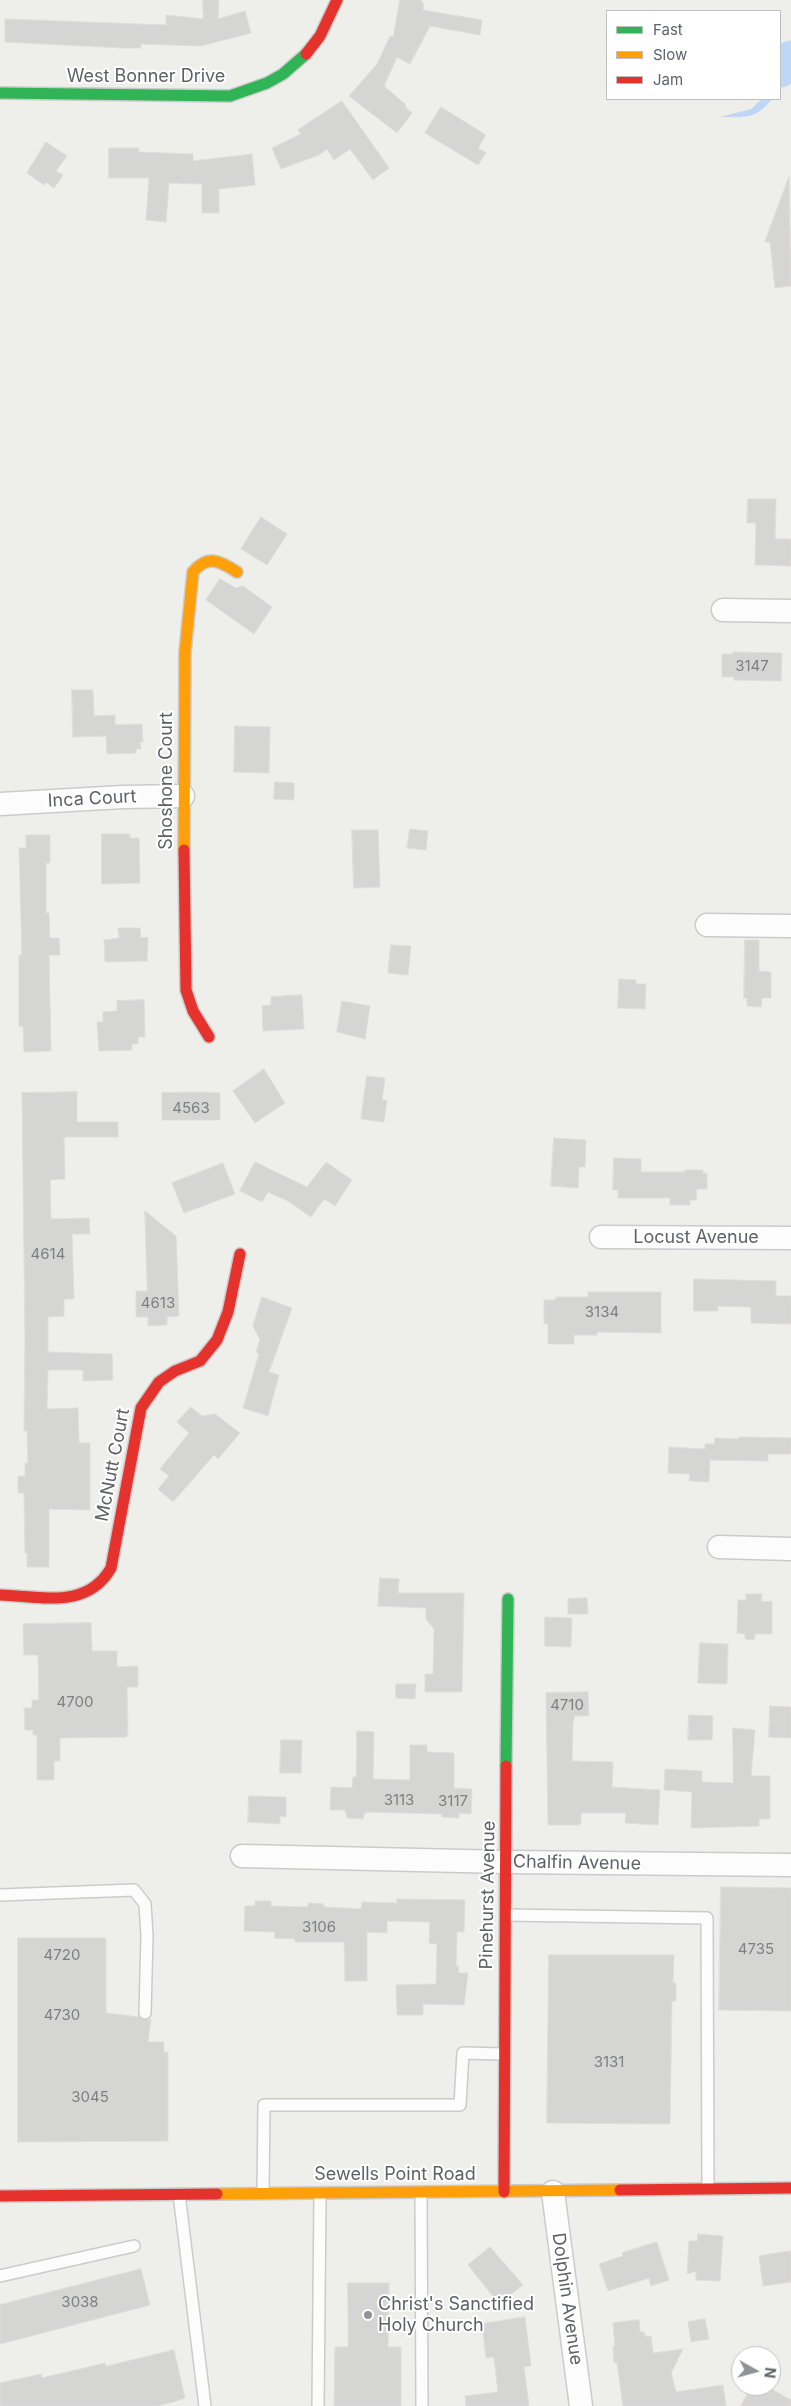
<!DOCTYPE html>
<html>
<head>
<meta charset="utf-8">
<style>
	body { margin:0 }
	#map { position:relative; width:791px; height:2406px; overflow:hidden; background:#eeeeea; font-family:Inter,sans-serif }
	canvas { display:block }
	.legend { position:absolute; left:606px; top:10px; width:175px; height:90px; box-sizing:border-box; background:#fff; border:1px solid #bfc0c2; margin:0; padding:6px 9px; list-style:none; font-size:15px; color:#5f6167 }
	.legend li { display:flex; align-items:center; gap:10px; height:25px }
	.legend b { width:25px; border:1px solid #bfc0c2 }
	.north { position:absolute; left:731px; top:2346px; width:50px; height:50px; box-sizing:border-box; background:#fff; border:1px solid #bfc0c2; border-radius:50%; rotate:97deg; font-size:14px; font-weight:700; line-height:20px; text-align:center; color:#5f6167 }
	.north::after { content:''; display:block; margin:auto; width:18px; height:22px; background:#919295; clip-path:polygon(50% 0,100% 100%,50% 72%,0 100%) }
</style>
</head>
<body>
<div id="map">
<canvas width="791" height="2406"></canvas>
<ul class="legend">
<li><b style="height:6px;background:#30b455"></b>Fast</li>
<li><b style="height:6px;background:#ff9f0a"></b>Slow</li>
<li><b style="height:6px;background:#e5322d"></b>Jam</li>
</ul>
<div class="north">N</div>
</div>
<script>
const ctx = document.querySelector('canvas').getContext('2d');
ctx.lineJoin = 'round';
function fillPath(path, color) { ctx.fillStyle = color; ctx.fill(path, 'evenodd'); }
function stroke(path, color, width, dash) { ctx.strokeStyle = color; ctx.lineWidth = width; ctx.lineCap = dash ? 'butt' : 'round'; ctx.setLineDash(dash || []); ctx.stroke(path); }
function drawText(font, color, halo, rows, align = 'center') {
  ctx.font = font + ' Inter,sans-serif'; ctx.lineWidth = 4; ctx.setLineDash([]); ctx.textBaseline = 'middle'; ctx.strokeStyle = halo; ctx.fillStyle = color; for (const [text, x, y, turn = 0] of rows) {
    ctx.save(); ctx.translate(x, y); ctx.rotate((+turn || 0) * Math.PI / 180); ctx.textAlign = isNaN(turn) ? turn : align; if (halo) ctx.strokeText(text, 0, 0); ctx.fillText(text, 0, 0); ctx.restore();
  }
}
fillPath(new Path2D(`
	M762,99h10c-17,21 -27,18 -52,18l31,-8z`), '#c0d6f5');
stroke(new Path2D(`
	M780,70l11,-12`), '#c0d6f5', 35);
const building = new Path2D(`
	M203,0h16l-1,19 27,-8 6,22 -50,13 -60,-2v4h-19l-117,-6v-23l161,6v-10l37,4z
	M400,0h22l-1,3h3l-1,7 59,10 -2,15 -50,-9 -20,38 -13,-7 -13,29 22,19 -1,2 7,6 -15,20 -48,-37 28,-32 13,-28 3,1z
	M342,101l47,67 -16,12 -23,-31 -16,11 -7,-11 -8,6 -38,14 -9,-21 29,-14 -3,-4z
	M441,107l45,28 -8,13 8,5 -8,12 -53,-32z
	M46,142l21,14 -11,15 7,4 -9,13 -8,-6 -2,3 -17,-12z
	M109,148h30v4l54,2v7l59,-7 3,31 -36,4v24h-17v-29l-33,-1 -3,39 -20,-2 3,-42h-40z
	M789,177l2,109 -16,2 -5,-46h-5z
	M748,499h28l-1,40h16v27l-36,-1 1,-42h-9z
	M261,517l26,17 -20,31 -26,-16z
	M220,579l16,9 7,-2 29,21 -18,27 -48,-34z
	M733,652l49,1 -1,28 -47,-1v-3h-12v-23h11z
	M72,690h21l1,26 21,-1v10l27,-1 1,18h-3l1,7h-5v4l-29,1 -1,-18 -33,1z
	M235,726l35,1 -1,46 -35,-1z
	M275,782l19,1v17l-20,-1z
	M410,829l18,2 -2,19 -19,-2z
	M352,830h26l2,57 -26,1z
	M102,834h28v4h9l1,45 -38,1z
	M26,835h24v28h-4v50h3l1,25h9l1,17h-11l2,96 -27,1 -1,-26 -4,1v-72h3l-3,-107h7z
	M118,928h22l1,10 7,-1 -1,24 -42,1 -1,-22 15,-2z
	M745,940h14v31l12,1v26h-9l-1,9 -14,-1v-8h-3z
	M391,945l20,1 -3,29 -20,-2z
	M619,979l17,1v4h10l-1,25 -27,-1z
	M302,995l2,34 -41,2 -1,-25 9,-1v-8z
	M144,1000l1,37h-7v7h-6v6l-33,1 -2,-29h6v-10l14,-1v-10z
	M342,1001l28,5 -5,33 -28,-7z
	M264,1069l21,34 -30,20 -22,-32z
	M367,1076l18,2 -3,22h5l-3,22 -23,-3z
	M77,1092v30h41v15h-54l1,42 -15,1 1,39 38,-1 1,16h-18l2,65h-10v17l-16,1v35l64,2 1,26 -30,1v-11h-35l-1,39 31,-1 1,35h11v67l-41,-1v58h-22v-14h-2l-1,-60h-6v-17h7v-13h3l-1,-32h-3l1,-92 -3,-246z
	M198,1092l22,1v27h-58v-27z
	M554,1138l32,2 -1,27h-6l-1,21 -27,-2z
	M614,1158l27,1v13h44v-2h18v3h4v16h-10l-1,11h-6v5h-20v-7h-52v-8h-5z
	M255,1162l52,25 19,-25 26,18 -17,26 -11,-7 -13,18 -23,-16 -20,-9 -6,10 -22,-11z
	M223,1163l12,31 -51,19 -12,-30z
	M145,1211l31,25 3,80 -12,1v8l-19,1v-9h-12v-26h11z
	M694,1279l82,2v15h15v28l-40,-1v-16l-33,-1v5h-24z
	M588,1292h73v41l-64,-1v3h-23v9h-26v-20h-4v-24h11l1,-3h32z
	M262,1297l30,11 -23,64 10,3 -11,41 -25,-8 16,-54 -3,-2 4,-12 -7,-14z
	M191,1407l11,9 13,-2 25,19 -22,26 -4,-4 -41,47 -15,-13 11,-13 -9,-7 29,-36 -12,-11z
	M739,1437l52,1v16h-23v7l-58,-1 -1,22 -20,-1 1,-7 -22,-1 1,-26 36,2v-5h9l1,-6 23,1z
	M380,1578l19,1 -1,14h66l-2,99h-37v-18h8l1,-45 -8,-10v-11l-48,-2z
	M746,1594h16l-1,8 11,-1v33h-17l-1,6 -9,-1v-5l-8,-1 1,-33h8z
	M587,1598l1,16h-20v-15z
	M545,1617l27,1 -1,29 -26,-1z
	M91,1623l1,28h25v16l21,-1v21h-11l1,47 -2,3 -66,1v23h-6v19h-17v-45h-4v-5h-8l-1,-22h8v-8h7l-1,-45h-14l-1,-31z
	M700,1643l28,1 -1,40 -29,-1z
	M396,1684h20l-1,15 -19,-1z
	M588,1692l1,24h-14l-2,7 -1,38 41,1 -1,25 48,3 -2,35 -33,-2 1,-10h-45v10l-3,2h-30l-2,-132z
	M770,1706l21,1v31l-22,-1z
	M689,1715l24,1 -1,24h-24z
	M733,1728l22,2 -4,46h19v43h-11v7l-68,2 1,-36 -28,-2 1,-21 37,2v11l31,1z
	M357,1731l17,1 -1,47 37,1v-35h17v7l27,1v35l18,1 -1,25 -12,-1v5l-17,-1v-3l-75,-2 -3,2 -1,5 -16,-1 -2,-8h-15l1,-23 21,1 1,-11h3z
	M281,1740h21l-1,33h-21z
	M249,1796l37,1v20l-6,-1v8l-32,-2z
	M721,1887l70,1v123l-72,-1z
	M397,1899l68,1 -1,32h-7l-1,34h3l-1,7h10l-4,32 -41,-1v11h-26l-1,-30 40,-1 1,-40 -8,-1 1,-21 -43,-1v12l-20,-1v49h-22l-1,-39h-49v-3l-21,-1 1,-6 -31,-1 1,-25h10v-5h16v5l37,1v-4l16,1 -1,3 38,2 1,-7 35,1z
	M18,1938h88v75l33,4 5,3 7,-1 -3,23h16v10h4v89l-150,1z
	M549,1955h125l-1,28h3v18h-4l-2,123 -123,-1z
	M698,2234l25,2 -3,45 -24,-1v-9l-9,3 2,-33h8z
	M657,2242l12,38 -18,6 -2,-8 -41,13 -9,-27 24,-8 -1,-3z
	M490,2247l33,38 -24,19 -31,-39z
	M791,2251v31l-28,4 -4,-30z
	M141,2269l9,36 -150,39v-39z
	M348,2283h41l-1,64h13v59h-67l1,-59h13z
	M525,2317l6,49 -7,1 5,39h-63l-1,-10 33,-4 -4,-35 -8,1 -4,-34z
	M705,2319l4,20 -18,3 -3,-20z
	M639,2320l1,12h4l1,4h6l2,17 30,-4 -12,24 5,19 47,-7 3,21h-103l-6,-44 -3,1 -1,-16 2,-1 -2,-23z
	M174,2350l11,48 -12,4 -16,4h-157v-23l41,-9 1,4 63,-15 1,3z
	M752,2386h14l25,14v6h-50z`);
fillPath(building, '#d5d5d3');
stroke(building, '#deddd9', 1);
const lane = new Path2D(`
	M0,1895l134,-5 11,14 2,32 -2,77
	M506,1915l201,3 1,271
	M421,2192l1,214
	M263,2193l1,-88h196l3,-52 40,1
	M179,2194l26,212
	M0,2276l134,-30
	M318,2406l2,-213`);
const street = new Path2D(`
	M723,610l68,1
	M0,804l123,-7 60,-1
	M707,925l84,1
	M601,1237l190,1
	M719,1547l72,2
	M242,1856l265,6 284,3
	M553,2192l28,214`);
const fast = new Path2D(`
	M0,93l230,3 37,-13 16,-9 23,-20
	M506,1766l2,-167`);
const slow = new Path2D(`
	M184,850l1,-198 8,-80c15,-18 27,-11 44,0
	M217,2194l403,-4`);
const jam = new Path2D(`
	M306,54l14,-18 17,-36
	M184,850l2,140 7,21 16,26
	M0,1595c41,1 87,15 111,-27l30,-160 18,-26 16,-11 25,-10 17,-21 11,-28 12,-58
	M620,2190l171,-2
	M504,2192l2,-426
	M0,2196l217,-2`);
stroke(lane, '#cbcbcc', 14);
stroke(street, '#cbcbcc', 25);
stroke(fast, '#cacbca', 14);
stroke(slow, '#cacbca', 14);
stroke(jam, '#cacbca', 14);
stroke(lane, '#fcfcfc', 11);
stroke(street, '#fcfcfc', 22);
stroke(fast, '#30b455', 11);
stroke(slow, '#ff9f0a', 11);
stroke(jam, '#e5322d', 11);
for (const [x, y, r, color] of [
	[368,2315,5,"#919295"]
]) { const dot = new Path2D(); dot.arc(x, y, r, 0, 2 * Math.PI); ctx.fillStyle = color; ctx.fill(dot); stroke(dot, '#fff', 2); }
drawText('15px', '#7e7f83', null, [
	["3147",752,666],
	["4563",191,1108],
	["4614",48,1254],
	["4613",158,1303],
	["3134",602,1312],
	["4700",75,1702],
	["4710",567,1705],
	["3113",399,1800],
	["3117",453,1801],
	["3106",319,1927],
	["4735",756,1949],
	["4720",62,1955],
	["4730",62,2015],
	["3131",609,2062],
	["3045",90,2097],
	["3038",80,2302]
]);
drawText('18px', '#5f6167', '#fff', [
	["West Bonner Drive",146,77],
	["Shoshone Court",167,781,-90],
	["Inca Court",92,799,-3],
	["Locust Avenue",696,1238],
	["McNutt Court",113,1465,-79],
	["Chalfin Avenue",577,1863,1],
	["Pinehurst Avenue",488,1895,-89],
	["Sewells Point Road",395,2175],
	["Dolphin Avenue",567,2299,82]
]);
drawText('18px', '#5f6167', '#fff', [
	["Christ's Sanctified",378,2305],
	["Holy Church",378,2326]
], 'left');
</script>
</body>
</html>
